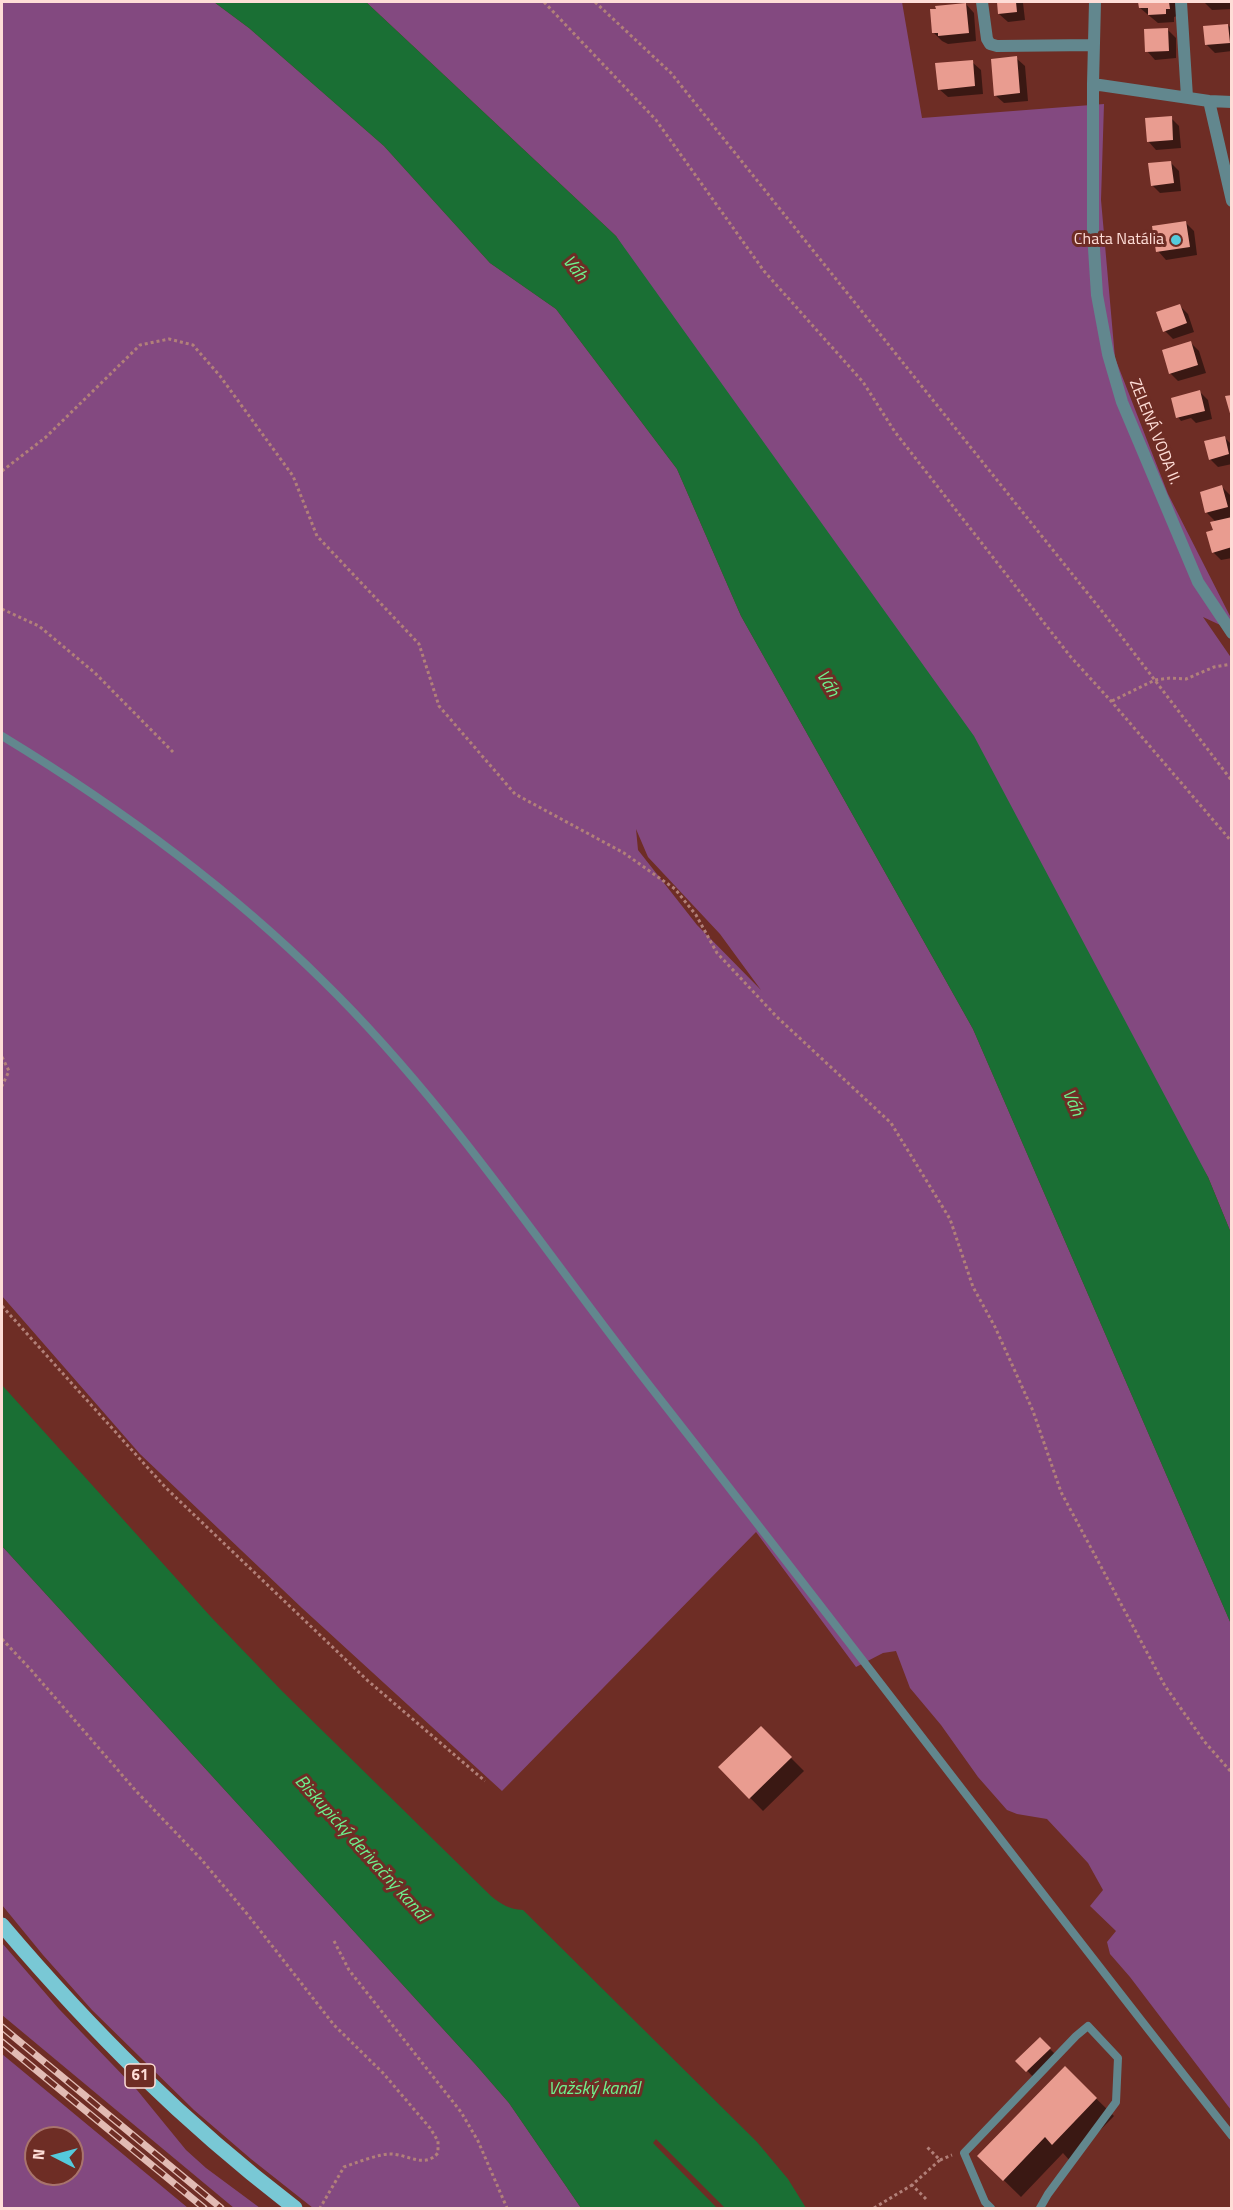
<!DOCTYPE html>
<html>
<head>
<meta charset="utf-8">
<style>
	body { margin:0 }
	#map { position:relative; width:1233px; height:2210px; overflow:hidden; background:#6e2d25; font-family:"Titillium Web",sans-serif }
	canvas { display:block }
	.frame { position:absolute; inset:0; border:3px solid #feddd7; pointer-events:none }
	.north { position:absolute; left:24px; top:2126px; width:60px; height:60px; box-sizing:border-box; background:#6e2d25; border:2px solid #a8736c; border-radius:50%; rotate:276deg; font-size:16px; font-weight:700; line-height:24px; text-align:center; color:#feddd7 }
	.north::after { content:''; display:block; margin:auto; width:21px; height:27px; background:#54cadc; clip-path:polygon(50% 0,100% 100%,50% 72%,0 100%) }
</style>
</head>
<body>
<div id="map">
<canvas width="1233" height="2210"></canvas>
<div class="frame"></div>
<div class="north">N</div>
</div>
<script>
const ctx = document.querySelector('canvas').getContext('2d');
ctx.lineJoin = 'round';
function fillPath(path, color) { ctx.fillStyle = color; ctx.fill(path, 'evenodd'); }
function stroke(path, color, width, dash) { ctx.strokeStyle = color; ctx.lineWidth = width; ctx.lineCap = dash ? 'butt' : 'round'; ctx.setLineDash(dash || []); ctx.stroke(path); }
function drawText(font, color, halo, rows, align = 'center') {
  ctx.font = font + ' "Titillium Web",sans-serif'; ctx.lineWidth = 6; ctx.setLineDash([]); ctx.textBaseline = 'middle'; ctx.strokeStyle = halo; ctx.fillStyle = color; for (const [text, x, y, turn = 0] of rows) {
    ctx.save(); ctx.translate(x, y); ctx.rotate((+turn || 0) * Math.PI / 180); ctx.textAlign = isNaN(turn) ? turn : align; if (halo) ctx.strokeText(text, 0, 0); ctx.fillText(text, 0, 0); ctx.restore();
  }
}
fillPath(new Path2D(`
	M2,2h212l35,26 135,118 106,117 66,46 121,160 64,147 232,413 258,595v486l-101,-133 -20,-23 -3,-12 9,-11 -26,-25 13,-16 -15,-27 -41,-44 -30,-5 -10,-4 -29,-33 -37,-52 -31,-37 -14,-37 -13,2 -27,14 -100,-135 -254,259 -200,-183 -162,-154 -138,-158zM636,829l12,28 72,77 41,56 -64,-65 -59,-75z
	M366,2h536l20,116 182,-14 -3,96 14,158 53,136 63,124v12l-28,-13 29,42 -1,574 -23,-56 -592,-941z
	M2,1546l474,519 33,38 72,105h-268l-62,-49 -57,-49 -102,-100 -49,-55 -41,-50z
	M2,1943l57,66 78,81 49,60 20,18 54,40h-26l-232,-193z
	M2,2054l186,154h-186zM36,2138h36v36h-36z`), '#834980');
fillPath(new Path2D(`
	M214,2h152l250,234 358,500 234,441 23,56v391l-258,-595 -232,-413 -64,-147 -121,-160 -66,-46 -106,-117 -135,-118z
	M2,1385l209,232 71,74 209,205c11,9 18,13 32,14l234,232 31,37 18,29h-81l-69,-69 -3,4 64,65h-136l-72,-105 -33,-38 -474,-519z`), '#1a6f34');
fillPath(new Path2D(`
	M998,2h29l-4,1 2,17 -17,2 -9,-8z
	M1140,2h36l1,14 -3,1v5l-16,1 -18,-15z
	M1204,2h28v7l-20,1z
	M966,4l8,9 2,28 -28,3 -6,-3 -8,-8z
	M1228,25l4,4v22l-17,2 -9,-9z
	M1167,29l9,9v20l-21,2 -8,-9z
	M1016,58l9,8 3,35 -24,2 -9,-8z
	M972,62l9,8 2,24 -35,3 -9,-8z
	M1171,118l8,8 2,22 -25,2 -8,-9z
	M1171,163l8,8 2,20 -21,2 -8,-8z
	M1185,222l9,9 3,24 -31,5 -8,-9z
	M1179,305l9,9 6,18 -21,7 -8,-8z
	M1191,343l8,8 7,22 -28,8 -8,-8z
	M1199,391l9,9 4,19 -16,4 -5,-5 -10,3 -3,-4z
	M1224,437l8,8v19l-14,3 -8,-8z
	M1222,487l8,8 2,5v58l-11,2 -8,-8 3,-30 -9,-9z
	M761,1728l43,43 -41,40 -43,-44z
	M1040,2039l18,18 -23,22 -17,-18z
	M1065,2068l49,48 -44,45 -7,-8 -42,44 -42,-41z`), '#0007');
fillPath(new Path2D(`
	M997,2h19l1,10 -19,2z
	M1138,2h31l1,7h-4v5l-18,1v-7h-9z
	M966,3l3,30 -31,3v-3h-6l-2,-24h6l-1,-3z
	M1228,24l2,19 -25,2 -2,-19z
	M1168,28l1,23 -24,1 -1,-23z
	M1017,56l3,37 -26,3 -3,-37z
	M973,60l2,26 -37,4 -3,-27z
	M1172,116l1,24 -26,2 -2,-24z
	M1171,161l3,22 -23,3 -3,-23z
	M1186,221l4,26 -34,5 -4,-26z
	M1180,304l7,19 -24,9 -7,-20z
	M1191,341l7,24 -29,9 -7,-24z
	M1200,390l5,21 -29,7 -5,-20z
	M1232,395v22h-1l-6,-21z
	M1225,436l4,18 -20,6 -5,-19z
	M1222,485l6,22 -23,6 -5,-21z
	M1232,517v30l-20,6 -6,-21 7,-2 -3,-8z
	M761,1726l31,31 -43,42 -31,-32z
	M1040,2037l11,11 -25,24 -11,-11z
	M1065,2066l32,32 -45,47 -7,-8 -42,44 -26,-25z`), '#e99c90');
stroke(new Path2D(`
	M544,2l112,118 108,151 99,111 32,50 175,224 41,45 121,141
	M595,2l76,71 434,542 127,166
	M2,471l44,-34 94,-92 29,-6 24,6 27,31 73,100 24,60 102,108 20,62 76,88 109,59 51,36 21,26 21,38 60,64 114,106 59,96 23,68 22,40 38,84 28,81 104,194 39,55 28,32
	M2,609l37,17 56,47 78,79
	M1112,701l43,-21 15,-2 16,1 28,-12 18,-3
	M2,1057l7,14 -7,15
	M2,1306l164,182 201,192 118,101
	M2,1639l30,32 104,120 65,68 47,56 86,110 49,48 47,55 8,13v12c-14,16 -30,1 -48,1 -12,0 -34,9 -46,13l-24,41
	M334,1941l15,29 112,142 17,29 29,67
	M940,2160l12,-5
	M926,2199l-14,-14 28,-25 -14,-14
	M874,2208l38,-23`), '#b28079', 3, [3, 3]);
stroke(new Path2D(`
	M2,736c115,70 225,150 321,245 128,125 226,278 337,418 192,245 379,493 572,737
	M991,2208l-6,-6 -21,-49 112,-117 12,-10 30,32 -2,44 -68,92 -8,14`), '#62878e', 8);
stroke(new Path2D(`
	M982,2l5,37 3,5 7,2 97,-1
	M1095,2l-2,82v149l4,62 11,59 14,48 76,180 34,51
	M1181,2l6,95
	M1093,84l116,17 23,1
	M1209,101l23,100`), '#62878e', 12);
stroke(new Path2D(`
	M2,1925c90,106 182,198 293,283`), '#79c8d5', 15);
const rail = new Path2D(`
	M2,2027l219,181
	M2,2042l202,166`);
stroke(rail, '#e2bbb4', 7);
stroke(rail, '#6e2d25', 4.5, [14]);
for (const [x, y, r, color] of [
	[1176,240,6,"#54cadc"]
]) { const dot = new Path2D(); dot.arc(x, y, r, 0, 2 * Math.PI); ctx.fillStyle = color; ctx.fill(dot); stroke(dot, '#6e2d25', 2); }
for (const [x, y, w] of [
	[140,2076,30]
]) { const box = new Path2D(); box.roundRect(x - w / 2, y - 12, w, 24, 4.5); ctx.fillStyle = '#6e2d25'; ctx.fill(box); stroke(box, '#feddd7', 1.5); }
drawText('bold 15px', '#feddd7', null, [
	["61",140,2076]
]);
drawText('16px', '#feddd7', '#6e2d25', [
	["Chata Natália",1164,240]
], 'right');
drawText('16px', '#feddd7', '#6e2d25', [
	["ZELENÁ VODA II.",1154,432,68]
]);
drawText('italic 18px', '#6ef28e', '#6e2d25', [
	["Váh",574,269,52],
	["Váh",827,684,59],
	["Váh",1072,1103,66],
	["Biskupický derivačný kanál",361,1849,48],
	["Važský kanál",594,2090]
]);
</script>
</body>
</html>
